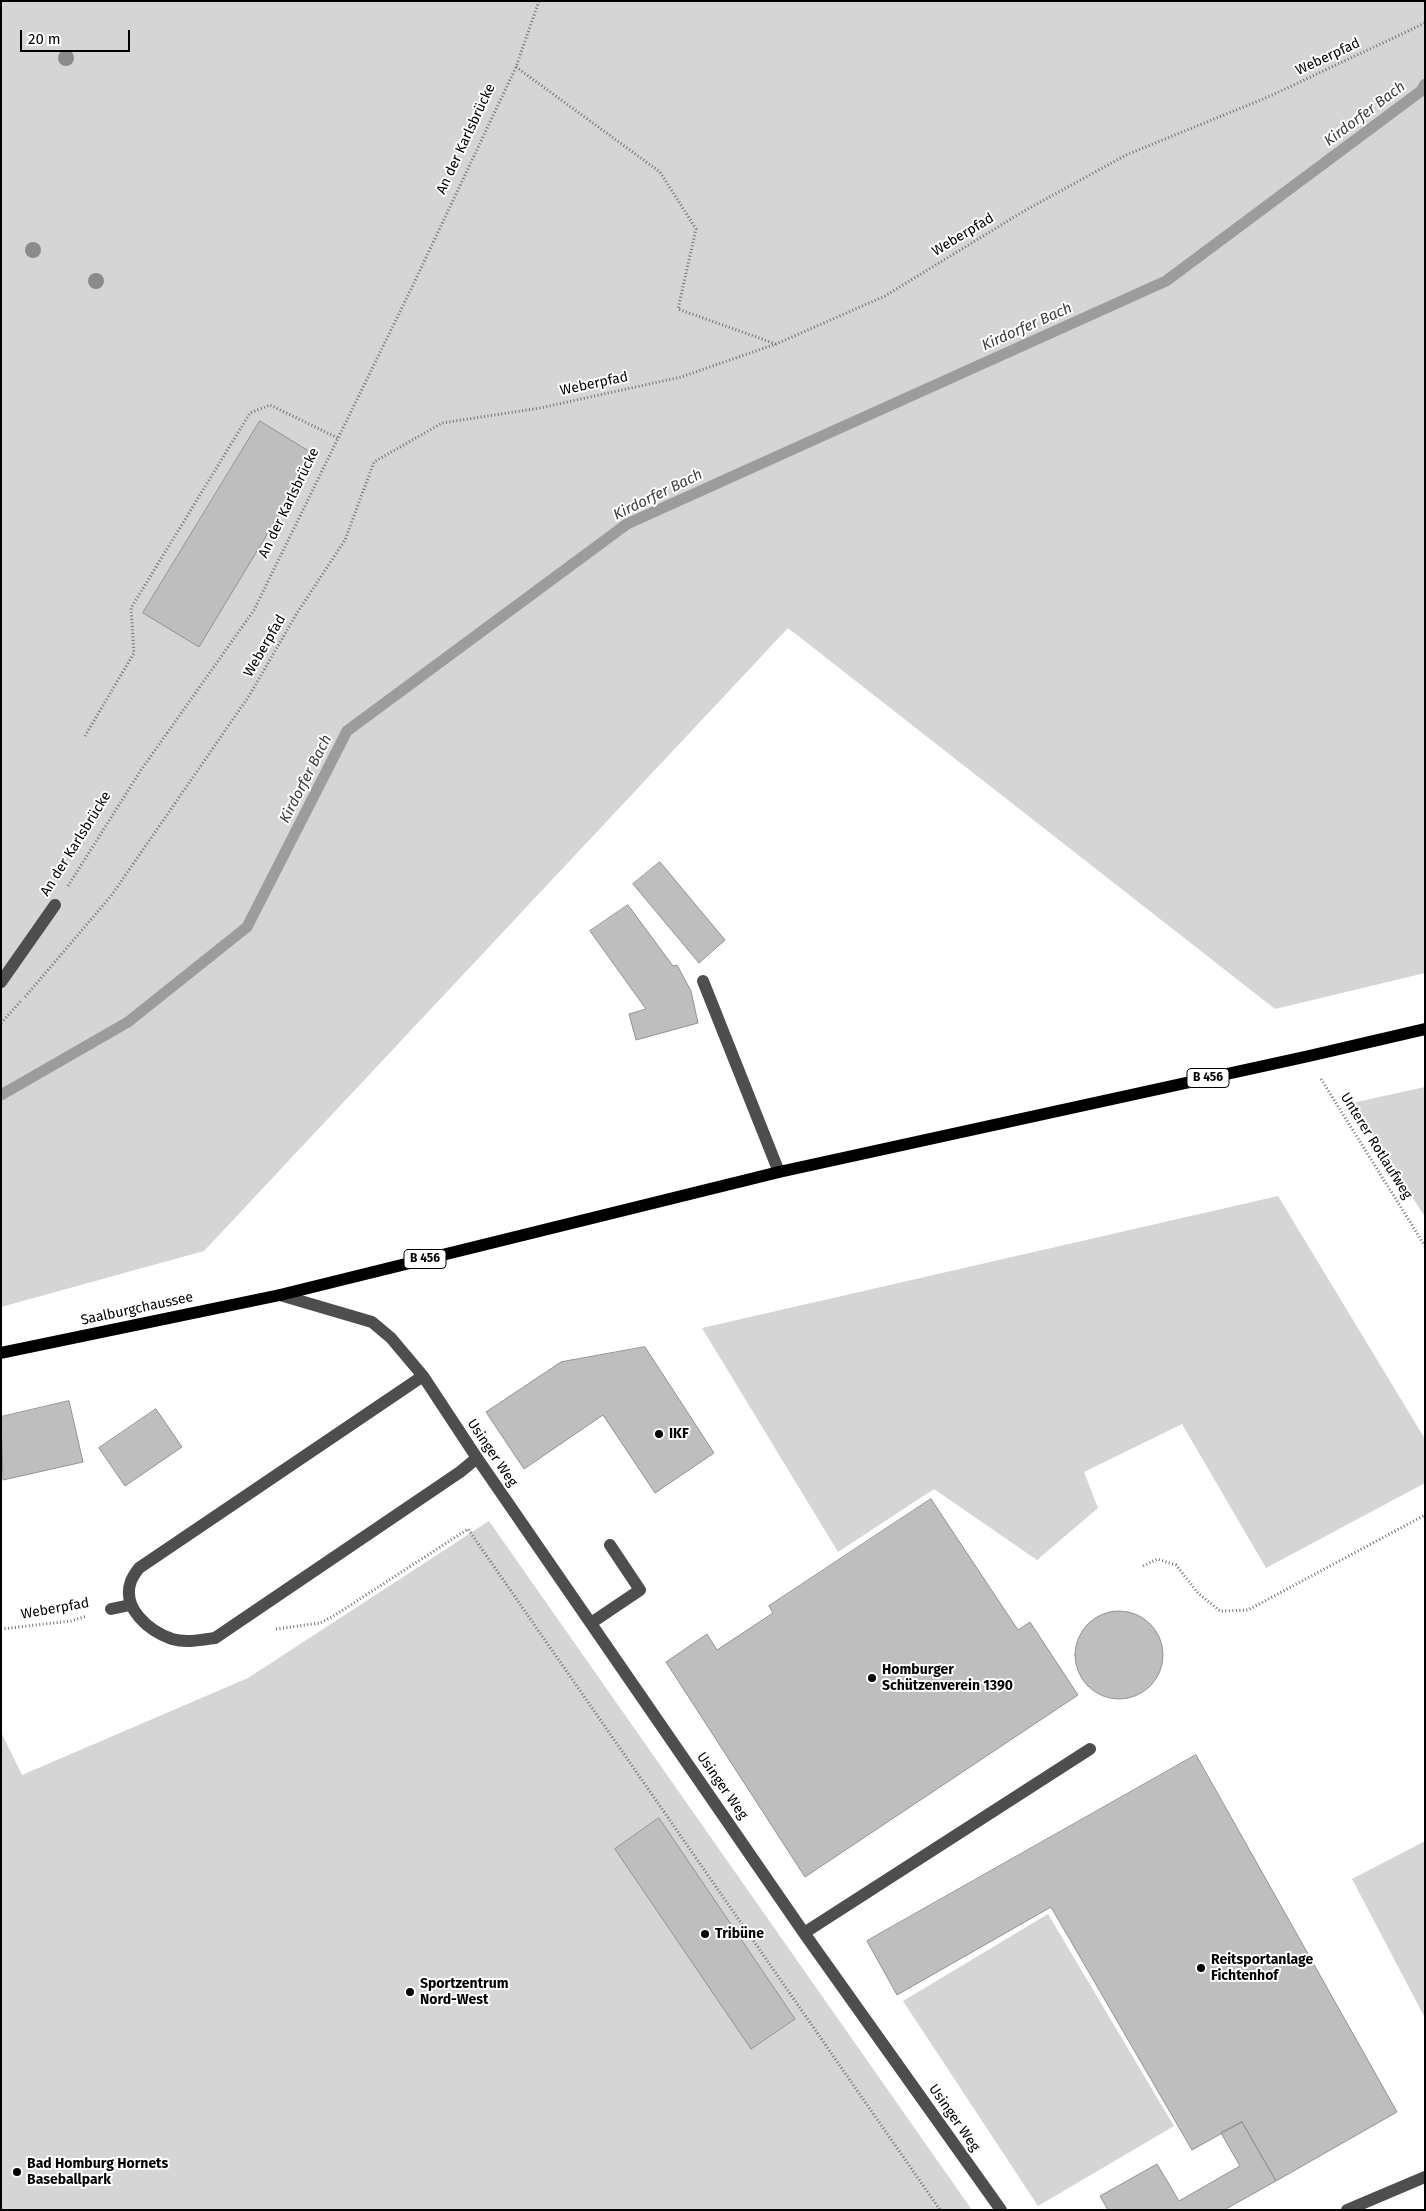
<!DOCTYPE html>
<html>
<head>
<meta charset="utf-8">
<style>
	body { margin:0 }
	#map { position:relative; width:1426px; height:2211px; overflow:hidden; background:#fff; font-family:"Fira Sans",sans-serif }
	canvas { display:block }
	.frame { position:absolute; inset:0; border:2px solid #000; pointer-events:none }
	.scale { position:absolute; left:20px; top:30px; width:110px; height:22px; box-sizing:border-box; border:2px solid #000; border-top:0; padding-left:6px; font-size:15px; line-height:18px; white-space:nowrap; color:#000; -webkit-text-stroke:4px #fff; paint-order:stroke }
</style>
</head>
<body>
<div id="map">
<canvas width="1426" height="2211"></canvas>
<div class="frame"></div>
<div class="scale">20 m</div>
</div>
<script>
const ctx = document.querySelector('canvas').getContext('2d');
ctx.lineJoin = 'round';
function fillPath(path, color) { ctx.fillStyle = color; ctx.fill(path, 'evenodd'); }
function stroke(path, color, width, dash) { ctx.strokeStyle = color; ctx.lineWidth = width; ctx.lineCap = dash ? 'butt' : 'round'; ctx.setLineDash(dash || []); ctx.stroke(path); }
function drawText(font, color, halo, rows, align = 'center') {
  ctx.font = font + ' "Fira Sans",sans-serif'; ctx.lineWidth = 4; ctx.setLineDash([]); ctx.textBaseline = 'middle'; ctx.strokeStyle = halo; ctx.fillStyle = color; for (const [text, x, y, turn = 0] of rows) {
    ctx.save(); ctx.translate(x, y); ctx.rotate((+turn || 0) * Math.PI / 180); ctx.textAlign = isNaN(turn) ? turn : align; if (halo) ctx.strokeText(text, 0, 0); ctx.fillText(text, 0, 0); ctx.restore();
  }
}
fillPath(new Path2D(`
	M1,1h1424v972l-150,36 -487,-381 -584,623 -203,56z
	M1425,1087v130l-73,-114z
	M1278,1196l147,243v44l-159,85 -84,-144 -98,48 14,36 -61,52 -103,-71 -96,63 -136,-224z
	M489,1521l483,689h-971v-478l21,43 226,-97z
	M1425,1841v177l-73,-139z
	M1048,1914l126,212 -136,80 -135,-205z`), '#d5d5d5');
stroke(new Path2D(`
	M1,1095l127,-73 119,-95 100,-196 280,-207 539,-243 255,-190 4,-7`), '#9c9c9c', 11);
const building = new Path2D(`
	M260,421l55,34 -116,192 -56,-34z
	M660,862l65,78 -26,23 -66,-79z
	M628,905l45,61 4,-1 14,26 7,32 -62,17 -7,-26 17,-5 -56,-78z
	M645,1347l69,106 -59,40 -52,-78 -79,54 -38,-57 75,-50z
	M69,1401l14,61 -80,18 -2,-63z
	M156,1409l26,38 -57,39 -26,-38z
	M931,1499l87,131 12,-8 48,73 -273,182 -139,-215 41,-28 10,16 56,-37 -4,-7z
	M1075 1655a44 44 0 1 1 88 0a44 44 0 1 1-88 0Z
	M1196,1755l201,357 -121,69 -34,-59 -50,28 -141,-243 -154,88 -30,-54z
	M659,1818l136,201 -44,30 -136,-200z
	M1242,2122l34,59 -52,29h-116l-8,-14 57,-32 22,37 61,-35 -19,-33z`);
fillPath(building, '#bebebe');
stroke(building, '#929292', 1);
stroke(new Path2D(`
	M516,67l144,105 36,57 -18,80 98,35
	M85,736l49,-83 -3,-45 119,-195 20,-8 68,33
	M68,886l73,-116 113,-160 160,-327 102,-216 23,-66
	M25,997l86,-101 138,-200 48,-83 48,-73 29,-78 68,-39 98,-15 141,-31 95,-33 109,-48 139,-85 102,-56 142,-58 157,-74
	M1,1023l20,-22
	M1321,1079l104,167
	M1143,1566l14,-7 19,6 22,28 22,18 28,-1 177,-95
	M1,1629l70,-8 16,-5
	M276,1629l44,-6 12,-6 136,-88 472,681`), '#707070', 3, [1, 2.5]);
stroke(new Path2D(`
	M703,981l76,191
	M1,982l54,-77
	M280,1295l92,27 19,16 32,38 54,82 327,475 197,277
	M423,1376l-284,192c-3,4 -6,8 -8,13 -10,27 18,50 41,58 14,4 29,1 43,-1l245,-166 17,-14
	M111,1609l19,-4
	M591,1623l49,-33 -30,-45
	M804,1933l286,-184
	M1347,2210l78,-33`), '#4e4e4e', 12);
stroke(new Path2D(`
	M1,1353l279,-58 499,-123 530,-116 116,-27`), '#000', 12);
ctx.fillStyle = '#8b8b8b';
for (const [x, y] of [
	[66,58],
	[33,250],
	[96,281]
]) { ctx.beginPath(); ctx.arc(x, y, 8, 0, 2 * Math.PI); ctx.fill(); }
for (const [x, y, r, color] of [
	[659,1434,5,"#000"],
	[872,1678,5,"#000"],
	[705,1934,5,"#000"],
	[1201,1968,5,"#000"],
	[410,1992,5,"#000"],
	[17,2172,5,"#000"]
]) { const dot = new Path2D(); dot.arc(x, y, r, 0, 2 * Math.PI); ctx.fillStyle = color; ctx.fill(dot); stroke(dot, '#fff', 2); }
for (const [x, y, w] of [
	[1208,1078,42],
	[425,1259,42]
]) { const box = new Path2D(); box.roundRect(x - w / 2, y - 9.5, w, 19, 4); ctx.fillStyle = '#fff'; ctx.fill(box); stroke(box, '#000', 1); }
drawText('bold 12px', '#000', null, [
	["B 456",1208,1078],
	["B 456",425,1259]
]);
drawText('14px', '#000', '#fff', [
	["Weberpfad",1328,57,-25],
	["An der Karlsbrücke",466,139,-65],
	["Weberpfad",963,235,-31],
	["Weberpfad",594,384,-12],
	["An der Karlsbrücke",289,503,-64],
	["Weberpfad",265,646,-60],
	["An der Karlsbrücke",76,844,-58],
	["Unterer Rotlaufweg",1376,1146,58],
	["Saalburgchaussee",137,1309,-12],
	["Usinger Weg",492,1453,56],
	["Weberpfad",55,1609,-10],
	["Usinger Weg",722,1786,55],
	["Usinger Weg",954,2118,55]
]);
drawText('bold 14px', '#000', '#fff', [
	["IKF",669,1434],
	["Homburger",882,1670],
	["Schützenverein 1390",882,1686],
	["Tribüne",715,1934],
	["Reitsportanlage",1211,1960],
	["Fichtenhof",1211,1976],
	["Sportzentrum",420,1984],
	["Nord-West",420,2000],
	["Bad Homburg Hornets",27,2164],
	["Baseballpark",27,2180]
], 'left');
drawText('italic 15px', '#3d3d3d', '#fff', [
	["Kirdorfer Bach",1365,114,-37],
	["Kirdorfer Bach",1027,327,-24],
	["Kirdorfer Bach",658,495,-26],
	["Kirdorfer Bach",306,779,-63]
]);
</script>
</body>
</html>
